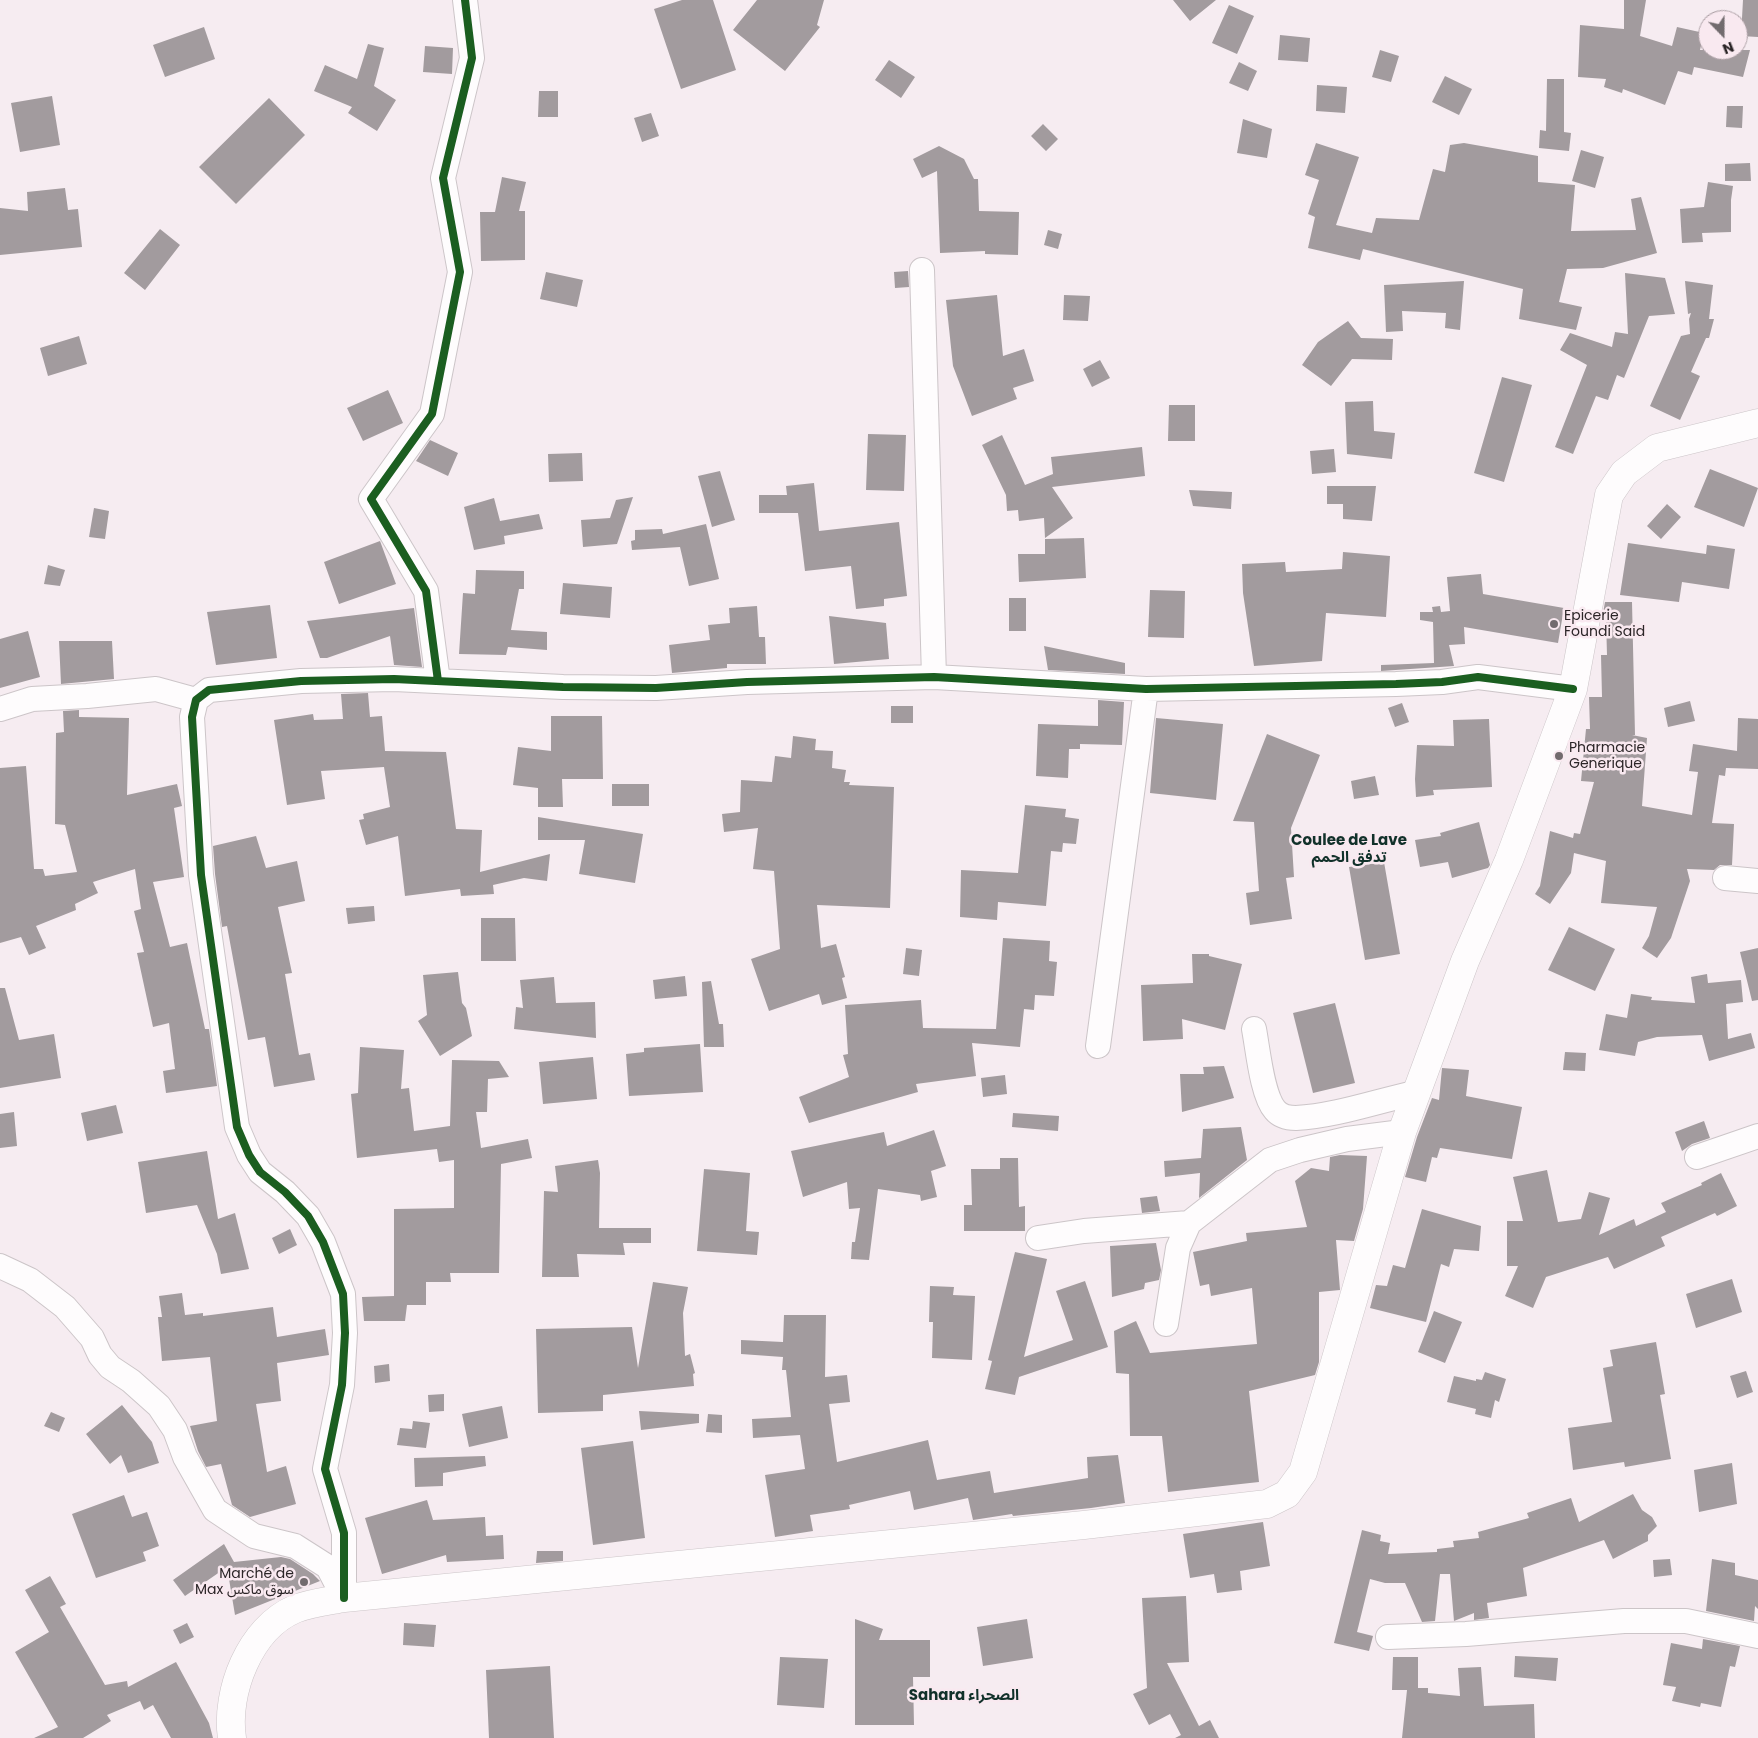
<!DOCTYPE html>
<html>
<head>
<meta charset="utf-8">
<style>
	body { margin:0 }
	#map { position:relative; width:1758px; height:1738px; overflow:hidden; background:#f6ecf1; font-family:Poppins,sans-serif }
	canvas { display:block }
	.north { position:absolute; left:1698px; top:10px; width:50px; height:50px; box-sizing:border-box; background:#f9e9f0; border:1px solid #a79ba0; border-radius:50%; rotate:158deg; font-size:14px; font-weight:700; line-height:20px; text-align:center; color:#2b2527 }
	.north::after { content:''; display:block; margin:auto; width:18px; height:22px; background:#726b6e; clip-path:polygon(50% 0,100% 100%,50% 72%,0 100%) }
</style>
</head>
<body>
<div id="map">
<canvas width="1758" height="1738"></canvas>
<div class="north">N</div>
</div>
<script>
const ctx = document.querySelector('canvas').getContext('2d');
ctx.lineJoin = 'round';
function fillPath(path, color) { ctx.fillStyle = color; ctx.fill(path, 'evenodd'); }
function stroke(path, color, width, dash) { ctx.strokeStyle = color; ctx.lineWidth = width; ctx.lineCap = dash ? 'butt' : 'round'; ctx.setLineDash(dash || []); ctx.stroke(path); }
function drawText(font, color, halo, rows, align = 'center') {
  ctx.font = font + ' Poppins,"Noto Sans Arabic",sans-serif'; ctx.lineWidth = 5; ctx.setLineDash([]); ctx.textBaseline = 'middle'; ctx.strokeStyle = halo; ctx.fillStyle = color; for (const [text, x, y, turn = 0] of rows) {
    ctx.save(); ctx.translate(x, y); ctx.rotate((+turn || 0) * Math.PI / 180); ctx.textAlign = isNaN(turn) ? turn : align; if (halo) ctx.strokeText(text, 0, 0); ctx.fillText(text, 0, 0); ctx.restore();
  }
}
fillPath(new Path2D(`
	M682,0h31l23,70 -55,19 -27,-80z
	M757,0h67l-7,25 3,2 -35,44 -52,-41z
	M1173,0h43l-26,21z
	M1624,0h22l-6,36 32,10 5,-19 27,6 -4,17h50l-7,27 -49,-10 -2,8 -14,-4 -13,34 -42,-16 -1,4 -18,-6 2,-8 -28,-2 2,-52 44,4z
	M1743,0h15v37l-17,-1z
	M1229,5l25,11 -17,38 -25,-11z
	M204,27l11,32 -50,18 -12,-32z
	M1280,35l30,3 -2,24 -30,-2z
	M368,44l16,4 -10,38 22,14 -19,31 -29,-18 4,-6 -38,-16 11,-26 32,14z
	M425,46l28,2 -1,26 -29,-2z
	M1380,50l19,6 -8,26 -19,-5z
	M889,60l26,17 -14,21 -26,-18z
	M1239,62l18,9 -9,20 -19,-8z
	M1445,76l27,13 -13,26 -27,-13z
	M1547,79h17v53l7,1 -2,18 -30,-3 1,-18 6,1z
	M1317,85l30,2 -2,26 -29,-2z
	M539,91h19v26h-20z
	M52,96l8,49 -40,7 -9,-49z
	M269,98l36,37 -69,69 -37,-37z
	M1727,106h16l-1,22 -16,-1z
	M651,113l8,23 -17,6 -8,-24z
	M1243,119l29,10 -5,29 -30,-5z
	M1043,124l15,15 -12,12 -15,-15z
	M1316,143l43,14 -23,68 36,8 4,-15 43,2 14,-51 12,3 5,-27 14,-2 74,13v26l37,3 -4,46 65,-1 -5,-31 10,-2 16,56 -54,15 -36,1 -8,33 23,5 -6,23 -57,-11 4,-30 -160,-40 -3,11 -52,-12 7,-31 -7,-3 11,-34 -14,-5z
	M939,146l25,13 10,20h4l1,32 40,1 -1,43 -33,-1v-3l-45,2 -3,-82 -15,7 -9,-19z
	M1581,150l23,7 -9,31 -23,-7z
	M1750,163l1,18h-26v-17z
	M502,177l24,5 -7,29h6v49l-44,1 -1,-49h15z
	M1708,182l25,4 -2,14v32l-29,1 1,9 -21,1 -2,-34 24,-2z
	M65,188l3,22 10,-1 4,38 -82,8v-47l28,3 -1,-19z
	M160,229l20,16 -35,45 -21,-17z
	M1048,230l14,4 -4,15 -14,-4z
	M908,271l1,16 -14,1 -1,-16z
	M546,272l37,8 -6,27 -37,-8z
	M1625,273l40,5 10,36 -26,2 -25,62 -7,-3 -9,25 -12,-4 -23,58 -18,-7 32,-82 -27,-15 10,-17 42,14 3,-15 13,2z
	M1464,281l-4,49 -15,-2 1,-15 -44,-2 1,20 -17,1 -2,-47z
	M1685,281l28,4 -4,34h5l-5,19h-3l-15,34 9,4 -20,44 -30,-14 31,-70 9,-2 -1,-15 2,-6 -3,1z
	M997,295l6,61 21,-7 10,32 -21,7 4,11 -45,17 -19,-50 -7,-66z
	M1064,295l26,1 -2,25 -25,-1z
	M1348,321l13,17 32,1 -1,21 -40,-1 -21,27 -29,-21 16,-23z
	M79,336l8,28 -39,12 -8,-28z
	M1100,360l10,18 -18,9 -9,-18z
	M1502,377l30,8 -28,97 -30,-9z
	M388,390l15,33 -40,18 -16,-33z
	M1373,401l1,30 21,2 -3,26 -45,-5 -2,-52z
	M1169,405h26v36h-27z
	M868,434l38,1 -2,56 -38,-1z
	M1002,435l23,50 28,-11 -2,-17 91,-10 3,29 -93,11 21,31 -28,20 -1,-20 -25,3 -1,-11 -11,1 -1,-16 -24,-50z
	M430,440l28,13 -10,23 -32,-15z
	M1334,449l2,23 -24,2 -2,-23z
	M582,453l1,28 -34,1 -1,-28z
	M1710,469l48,19 -14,39 -50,-20z
	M720,471l15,49 -23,7 -14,-51z
	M814,483l5,48 80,-9 8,74 -23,3v7l-28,3 -5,-43 -46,5 -7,-58h-39v-18h28l-1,-9z
	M1327,486h49l-4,35 -29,-2v-15h-16z
	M1189,490l43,2 -1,17 -38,-3z
	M633,497l-16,47 -34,3 -2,-27 29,-2 6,-18z
	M494,498l6,23 39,-7 4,15 -39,7 1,8 -31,6 -10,-43z
	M1667,504l14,13 -20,22 -14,-13z
	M94,508l15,3 -4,28 -16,-2z
	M706,524l13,55 -30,7 -9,-39 -48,3 -1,-9 4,-1v-10l27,-1 1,5z
	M1084,538l2,40 -67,4 -1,-28h27v-15z
	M380,541l16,43 -57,20 -15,-42z
	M1628,543l78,11 1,-9 28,4 -6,40 -47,-7 -3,20 -59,-7z
	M1343,552l47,4 -4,61 -60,-4 -4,48 -68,5 -11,-73 -1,-29 43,-2 1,10 56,-3z
	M48,565l17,5 -5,16 -16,-2z
	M476,570l48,1v18h-5l-8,41 36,2v18l-39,-3 -2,8 -47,-1 4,-61 12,1z
	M1481,574l2,20 81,14 -6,35 -94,-16 1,17 -16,1 5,21 -73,5v-6l53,-2 -1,-41 -13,-2v-8h13l-1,-5 8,-1 1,6 9,-1 -3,-34z
	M563,583l49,4 -2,31 -50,-4z
	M1150,590l35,1 -1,47 -36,-1z
	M1009,598h17v33h-17z
	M1605,602h27l3,133h-3l15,3 -5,68 50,9 6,-43 -9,-1 4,-27 44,7 1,-33 20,1v50l-32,-1 -1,8 -6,-1 -7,48 22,1 -2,41h-12l-6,5 -27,-1 3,12 -19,57 -14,20 -15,-10 7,-12 8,-29 -56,-4 5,-42 -32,-8 -3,20 -21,31 -15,-10 5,-8 10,-55 23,7 1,-5 6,1 14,-52 -13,-1 5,-52h4l-1,-32h13l-1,-42h6l-1,-36h-4z
	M270,605l7,53 -61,7 -9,-53z
	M757,606l2,31h6l1,27h-39v4l-55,5 -3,-28 41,-5 -2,-15 22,-2 -1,-15z
	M414,608l8,59 -28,-2 -4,-29 -63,22h-7l-13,-37z
	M829,616l57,7 3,36 -55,5z
	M28,631l12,46 -40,11v-49z
	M59,641h53l2,38 -53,5z
	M1044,646l81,17v11l-77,-4z
	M368,693l2,24 12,-1 3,35 61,1 10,77 26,1 -2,42 70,-18 -3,27 -23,-3 -31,7 1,9 -33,2 -1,-7 -55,7 -7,-60 -32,9 -7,-25 5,-1 -1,-5 27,-7 -6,-40 -63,4 4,28 -38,6 -13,-85 39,-6 1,6 29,-1 -2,-25z
	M1098,700l26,2 -2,43 -42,-1v5h-11l-1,29 -32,-2 2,-52 60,2z
	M1690,701l5,20 -27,6 -4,-19z
	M1402,703l7,19 -14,5 -7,-19z
	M891,706h22v17h-22z
	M79,710v7l50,1 -2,77 50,-11 5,22 -8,2 10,69 -31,5 17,65 17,-4 18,86h4l8,57 -51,7 -3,-22 12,-2 -6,-46 -16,4 -16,-74 7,-1 -10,-41 7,-2 -6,-40 -42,13 5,11 -23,11 1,6 -40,16 10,22 -17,7 -8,-18 -21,6v-175l26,-2 8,103h9l2,7 32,-4 -12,-47 -10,-1 1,-91 8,-1 -1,-21z
	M551,716h51l1,63h-41l1,28h-25v-19l-25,-3 5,-38 33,4z
	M1156,718l67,6 -7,76 -66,-7z
	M1489,719l3,68 -59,3 1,5 -18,2 -1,-18 2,-34 37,1 -1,-26z
	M1267,734l53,21 -29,73 3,49 -8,1 6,41 -42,6 -4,-32 13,-2 -5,-69 -21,-1z
	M793,736l23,3 -1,11 18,1 -1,17 14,2 -2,12h6l-1,3 45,2 -4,121 -73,-3 4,43 15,-4 9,33 -3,1 5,20 -25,7 -3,-11 -50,17 -18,-52 29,-10 -6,-78 -21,-2 5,-41 -34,4 -2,-18 18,-2 1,-32 31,2 3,-26 16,2z
	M1375,776l4,19 -25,4 -3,-18z
	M612,784h37v22h-37z
	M1025,805l41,4 -1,8 14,2 -3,25 -13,-1 -1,9 -11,-1 -5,55 -48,-4 -1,18 -37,-3 1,-47 57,3z
	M538,817l105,17 -8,49 -56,-9 6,-34h-47z
	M1479,822l11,43 -2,3 -36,10 -4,-16 -28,5 -5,-27 26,-4 -1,-3z
	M256,836l10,32 31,-7 8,40 -27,6 14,66 -7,1 14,81 11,-2 5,27 -41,7 -9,-50 -17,3 -21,-114 -5,1 -7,-53 -2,-28z
	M1384,862l16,92 -35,6 -16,-93z
	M374,906l1,15 -27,3 -2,-16z
	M481,918h34l1,43h-35z
	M1569,927l46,22 -20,42 -47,-21z
	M1003,938l47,3 -1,20 8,1 -3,34 -19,-1 -1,15 -10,-1 -4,38 -48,-4 4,33 -60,8 2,8 -109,31 -10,-26 50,-20 -6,-22 5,-1 -3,-49 76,-5 2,28 73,1z
	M906,948l16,2 -3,26 -16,-2z
	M1758,948v52l-6,1 -12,-49z
	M1192,954h17v2l33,8 -17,66 -43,-11 1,20 -40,2 -2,-56 52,-2z
	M458,972l4,31 4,5 6,28 -32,20 -22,-35 9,-6 -4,-40z
	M1707,974l1,9 33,-3 2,22 -17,2 2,35 23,-6 4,15 -46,13 -7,-26 -45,2 -19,5 -3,14 -36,-6 7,-36 21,4 4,-24 21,3 -1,3 44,3 -4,-26z
	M685,976l2,20 -32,3 -2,-19z
	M554,977l2,26 39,-1 1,36 -82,-9 2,-22 7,1 -3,-28z
	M711,981l8,43h4l1,23h-20l-2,-65z
	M0,988h5l14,52 35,-6 7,44 -61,10z
	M1335,1003l20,80 -42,10 -20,-80z
	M700,1044l3,48 -74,4 -3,-42 18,-2v-4z
	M360,1047l44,3 -3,39 8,-1 5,43 36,-5 2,-66 47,1 10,16 -21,2 -1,33h-11l5,36 47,-9 4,19 -31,6 -2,109h-49l1,9h-25v23h-19l-2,16h-41l-2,-24 32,-1v-87l60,-1v-48l-15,2 -2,-13 -80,9 -6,-64 7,-1z
	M1565,1052l21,1 -1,18 -22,-1z
	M593,1057l4,42 -54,5 -4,-42z
	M1224,1066l10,32 -52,14 -2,-38h24l-1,-7z
	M1442,1068l27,2 -3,26 56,11 -10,52 -72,-11 -3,10 -5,-1 -6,25 -21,-5 12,-40 15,-39 7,2z
	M1005,1075l2,19 -24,3 -2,-19z
	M116,1105l7,28 -36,8 -6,-28z
	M14,1112l3,34 -17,2v-34z
	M1013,1113l46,3 -1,15 -46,-4z
	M1704,1121l6,17 -18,6 -10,7 -7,-19z
	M1241,1127l6,33 -48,38 1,-25 -35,4 -1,-16 37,-3 2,-29z
	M934,1130l12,36 -15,5 6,26 -16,4 -1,-6 -42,-6 -9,71 -18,-1 1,-17h3l5,-34 -11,1 -2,-27 -44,15 -12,-46 93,-19 3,14z
	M207,1151l11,68 17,-6 14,56 -28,5 -4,-20 -20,-49 -51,8 -8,-51z
	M1340,1155l27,1 -4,53 -9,32 -18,-1 4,50 -21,2v70l-4,13 -66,16 10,91 -91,10 -6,-56h-32l-1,-62 -13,-1 -2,-42 22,-10 14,32 107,-9 -5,-56 -41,8 -2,-12 -9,2 -7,-34 54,-11 -1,-8 61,-6 -12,-46 16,-13 18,3 1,-14z
	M1000,1158h18l1,49 6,-1v25h-61v-26h8l-1,-36h29z
	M598,1160l2,13 -1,55h52v15h-28l2,12 -48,-1 2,23h-37l2,-86 14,1 -3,-26z
	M704,1169l46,4 -4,58 13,1 -2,23 -60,-4z
	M1547,1170l11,52 23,-3 8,-27 21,6 -11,37 35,-16 2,7 30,-14 -5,-9 41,-18 -1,-2 20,-10 16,33 -20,10 -2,-3 -54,24 4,9 -51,23 -6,-12 -62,20 -13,31 -28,-12 13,-30h-11v-45h16l-10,-44z
	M1157,1196l3,15 -18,2 -2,-15z
	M1422,1209l59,17 -2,25 -25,-2 -5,18 -8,-3 -15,58 -56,-14 6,-23 11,1 6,-21 12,3z
	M290,1229l7,16 -18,9 -7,-16z
	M1156,1243l5,27 -2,10 -14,3 -1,6 -32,8 -2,-51z
	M1015,1252l32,7 -23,98 49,-17 -17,-49 29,-10 23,66 -89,30 -4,18 -30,-6 7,-28 -4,-1z
	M1732,1279l10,33 -46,16 -10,-34z
	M653,1282l35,5 -5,26 2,43 5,-2 5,19 -2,1 1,12 -91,9v16l-65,2 -2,-84 96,-2 6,41z
	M930,1286l24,1 -1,8 22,1 -3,64 -40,-2 1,-36h-4z
	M182,1293l3,22 18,-2v3l70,-9 4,30 48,-8 4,26 -52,8 4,38 -25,3 11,68 19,-6 10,38 -46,13 -18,-12 -11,-41 -15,3 -8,-16 -8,-25 27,-5 -7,-64 -48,4 -4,-44h4l-3,-21z
	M1434,1311l28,11 -17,41 -27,-11z
	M784,1315h42l-1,62 22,-2 3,27 -21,2 8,58 91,-22 9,40 53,-9 4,22 94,-15 -1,-21 31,-2 7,48 -34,5 -78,8 -1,-2 -39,6 -5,-22 -54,12 -4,-19 -61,14 1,4 -40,6 3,16 -38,6 -10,-62 40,-6 -5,-34 -47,3 -1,-19 39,-2 -5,-47h-4l1,-13 -42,-3v-14l42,2z
	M1656,1342l9,52 -5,1 11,64 -46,8 -1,-5 -51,8 -5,-42 44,-6 -9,-54 10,-2 -3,-16z
	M389,1364l1,17 -15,2 -1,-17z
	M1746,1371l7,21 -16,6 -7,-22z
	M1485,1372l21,7 -7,23 -4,-2 -4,18 -16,-4 1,-5 -29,-7 7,-26 22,5v-2l6,1z
	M444,1394v17l-15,1 -1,-17z
	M122,1405l30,37 7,21 -31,10 -7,-18 -11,9 -24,-30z
	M502,1406l6,32 -39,9 -7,-33z
	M639,1411l60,3v9l-58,7z
	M51,1412l14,6 -6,14 -15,-6z
	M708,1414l14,1v18l-16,-1z
	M413,1421l17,2 -4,25 -29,-3 3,-17 12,1z
	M633,1441l12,97 -52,7 -12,-97z
	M485,1456l1,10 -43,7v13l-28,1 -1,-29z
	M1732,1463l5,41 -38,8 -5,-42z
	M1633,1494l9,16 10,7 5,9 -9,9v6l-35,18 -9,-19 -81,28 4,28 -40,7 2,15 -15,2v-7l-20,8 -4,-47h-10l-5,47 -13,1 -17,-39h-20l-15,-4 -13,53 16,4 -4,15 -35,-8 28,-113 19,5 -1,6 10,2 -2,11 49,-2v-3l17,-2 -1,-6 26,-3 -1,-6 51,-14 -2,-5 44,-15 8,24z
	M124,1495l8,22 15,-5 12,34 -16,6 3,9 -50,17 -24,-64z
	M427,1500l6,20 52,-3 1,19 17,-1 1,24 -57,3 -1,-7 -64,19 -17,-56z
	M1263,1522l7,44 -30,5 2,19 -25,3 -3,-19 -24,4 -7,-44z
	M224,1544l10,18 47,-5 9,2 23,15 7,7 -85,34 -8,-48 -42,29 -12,-16z
	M537,1551h26v10l-27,2z
	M1670,1559l2,16 -18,2 -1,-17z
	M1712,1559l23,4v12l23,5v29l-3,-3 -1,15 -48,-10z
	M50,1576l16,28 -6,3 45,78 22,-4 1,6 48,-25 33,61 4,15h-42l-18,-33 -9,5 -4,-9 -33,14 4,6 -28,17h-49l24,-11 -43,-75 34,-20 -24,-42z
	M1186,1596l3,66 -22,1 32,63 11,-6 9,18h-44l6,-3 -11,-21 -21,11 -16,-31 14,-6 -5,-90z
	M855,1619l28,10 -4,11h51v37h-17l1,48h-59z
	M1027,1619l6,39 -50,8 -6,-39z
	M187,1623l7,14 -14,7 -7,-14z
	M404,1623l32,2 -2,22 -31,-2z
	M1703,1639l37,7 -5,21 -5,-1 -9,41 -20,-4 -1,4 -28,-6 4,-14 -13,-2 8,-42 31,6z
	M1515,1656l43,2 -2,23 -42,-4z
	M780,1657l48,2 -4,49 -47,-3z
	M1393,1657h25v31h10v5l32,3 -2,-28 23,-1 3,39 50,-2 1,34h-133l5,-48h-15z
	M550,1666l4,72h-65l-3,-68z`), '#a29b9e');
const street = new Path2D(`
	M922,270l12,407
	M438,681l-12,-90 -55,-92 61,-85 28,-142 -17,-94 29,-120 -7,-58
	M0,709l32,-10 55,-3 69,-7 40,11
	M1725,878l33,3
	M1254,1029c4,21 8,66 21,81 5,6 13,8 21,8 40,-2 81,-17 119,-25
	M1098,1046l48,-357
	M1697,1157l61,-21
	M1038,1238l46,-7 105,-8
	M0,1266l30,14 35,27 27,31 8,17 10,12 21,14 28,25 16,24 10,27 30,53 39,26 41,10 33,21 14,27
	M1166,1324l12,-76 11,-25 81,-63 30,-10 47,-11 55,-7
	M344,1598v-65l-19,-64 17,-84 3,-52 -2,-39 -20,-52 -15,-26 -23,-24 -25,-20 -11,-17 -12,-28 -36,-252 -9,-158 4,-17 13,-10 92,-9 93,-2 169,8 93,1 91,-6 187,-5 212,12 250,-5 46,-2 36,-5 95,12
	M1388,1637l78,-3 158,-13h62l72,15`);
const secondary = new Path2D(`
	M232,1738c-7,-46 18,-110 63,-129 15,-6 33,-8 49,-11l740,-73 183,-21 20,-10 16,-22 99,-340 63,-171 44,-101 64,-171 36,-194 15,-22 33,-25 101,-25`);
stroke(street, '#ccc5c8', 26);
stroke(secondary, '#ccc5c8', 29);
stroke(street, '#fefcfd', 24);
stroke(secondary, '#fefcfd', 28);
stroke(new Path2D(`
	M438,681l-12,-90 -55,-92 61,-85 28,-142 -17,-94 29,-120 -7,-58
	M344,1598v-65l-19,-64 17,-84 3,-52 -2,-39 -20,-52 -15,-26 -23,-24 -25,-20 -11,-17 -12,-28 -36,-252 -9,-158 4,-17 13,-10 92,-9 93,-2 169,8 93,1 91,-6 187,-5 212,12 250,-5 46,-2 36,-5 95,12`), '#1b5e20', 8);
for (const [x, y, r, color] of [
	[1554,624,5,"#726b6e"],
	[1559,756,5,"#726b6e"],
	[304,1582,5,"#726b6e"]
]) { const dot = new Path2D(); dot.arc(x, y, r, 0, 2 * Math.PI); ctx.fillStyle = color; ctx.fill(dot); stroke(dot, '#f9e9f0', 2); }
drawText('14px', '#2b2527', '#f9e9f0', [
	["Epicerie",1564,616],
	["Foundi Said",1564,632],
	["Pharmacie",1569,748],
	["Generique",1569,764],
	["Marché de",294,1574,"right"],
	["Max سوق ماكس",294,1590,"right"]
], 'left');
drawText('bold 15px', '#11312a', '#f9e9f0', [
	["Coulee de Lave",1349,841],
	["تدفق الحمم",1349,858],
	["Sahara الصحراء",964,1696]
]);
</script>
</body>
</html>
